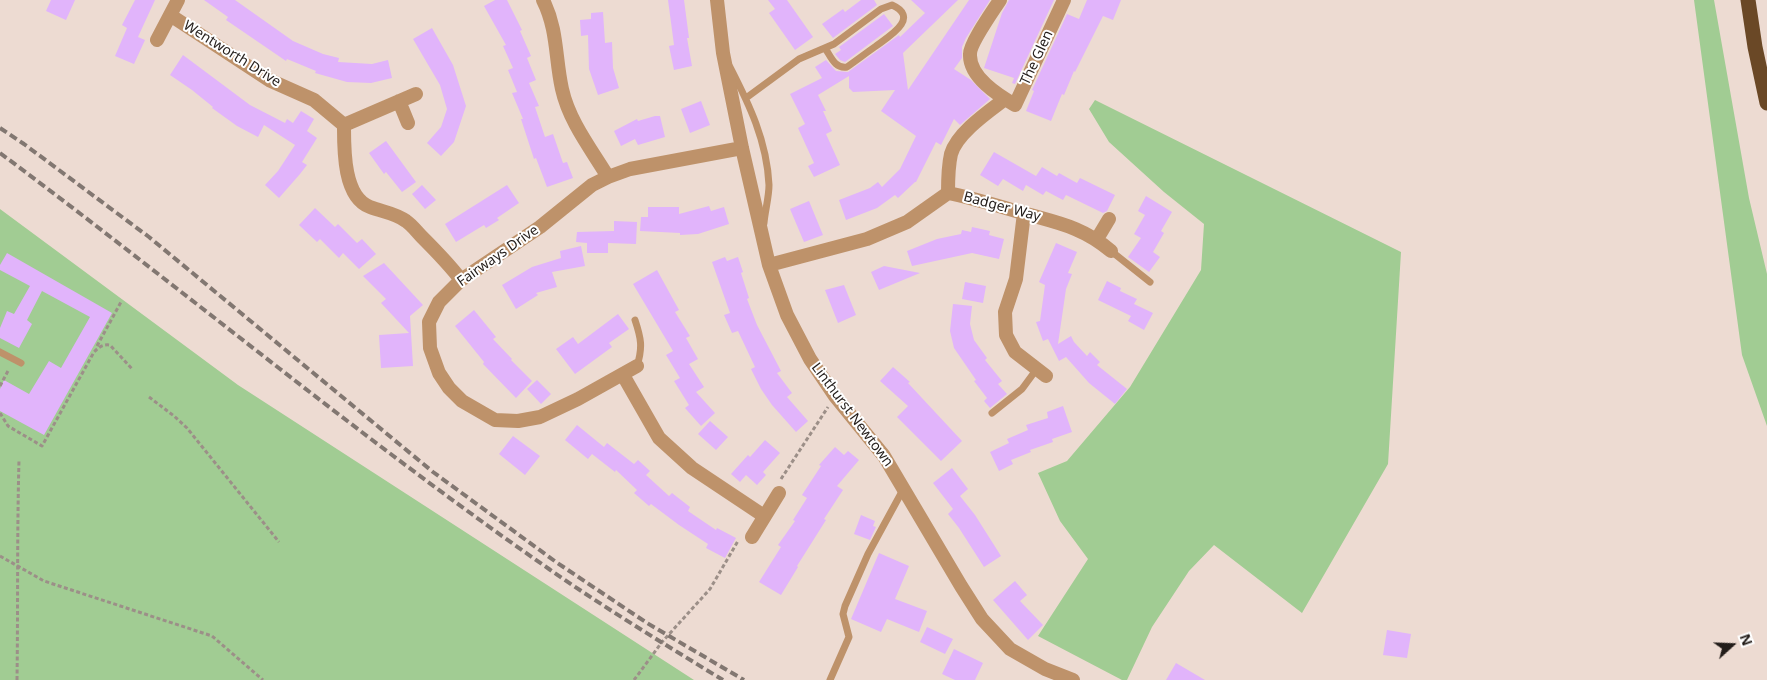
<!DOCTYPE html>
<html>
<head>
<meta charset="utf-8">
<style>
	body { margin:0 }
	#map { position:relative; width:1767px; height:680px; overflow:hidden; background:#eddbd2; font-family:"Noto Sans",sans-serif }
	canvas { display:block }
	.north { position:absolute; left:1707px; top:620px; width:50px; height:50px; -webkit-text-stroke:4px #fff; paint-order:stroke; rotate:70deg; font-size:14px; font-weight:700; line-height:20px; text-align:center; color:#231d1a }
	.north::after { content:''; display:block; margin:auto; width:18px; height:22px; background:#231d1a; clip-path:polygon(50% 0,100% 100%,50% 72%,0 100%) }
</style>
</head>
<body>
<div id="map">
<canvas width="1767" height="680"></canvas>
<div class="north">N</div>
</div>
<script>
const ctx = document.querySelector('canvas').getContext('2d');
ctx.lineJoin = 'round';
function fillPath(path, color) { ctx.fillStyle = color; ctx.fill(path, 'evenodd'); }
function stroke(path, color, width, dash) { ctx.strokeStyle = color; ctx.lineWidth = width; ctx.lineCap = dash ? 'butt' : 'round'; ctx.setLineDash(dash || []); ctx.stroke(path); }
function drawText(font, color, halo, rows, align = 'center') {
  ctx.font = font + ' "Noto Sans",sans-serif'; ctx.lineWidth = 4; ctx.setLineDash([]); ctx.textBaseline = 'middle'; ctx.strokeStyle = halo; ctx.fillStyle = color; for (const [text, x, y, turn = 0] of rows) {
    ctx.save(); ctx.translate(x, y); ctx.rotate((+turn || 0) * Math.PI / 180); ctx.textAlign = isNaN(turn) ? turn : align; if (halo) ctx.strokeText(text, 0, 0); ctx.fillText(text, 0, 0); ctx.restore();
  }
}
fillPath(new Path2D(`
	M1694,0h20l35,198 18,76v152l-25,-71z
	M1095,100l306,152 -13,212 -86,149 -88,-68 -25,26 -37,56 -25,53h-5l-84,-44 50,-77 -28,-38 -22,-48 29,-12 63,-74 71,-117 3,-46 -40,-32 -55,-50 -20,-33z
	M0,209l238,176 456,295h-694z`), '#a1cc93');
fillPath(new Path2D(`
	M51,0h24l-9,20 -20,-9z
	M135,0h20l-17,37 7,3 -11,24 -19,-8 12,-28 -5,-3z
	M204,0h31l58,41 30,13 16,4 -1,4 34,2 16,-4 4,18 -21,5 -24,-1 -32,-9 1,-2 -29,-12 -1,2 -60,-41 2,-3z
	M495,0h12l15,30 -2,1 11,25 -4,2 9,22 -7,3 10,23 -4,1 10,30 8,-3 10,29 4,-1 6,16 -26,9 -11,-29 -2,1 -13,-40h2l-11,-26 5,-1 -9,-22 5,-2 -10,-22 3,-1 -22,-39z
	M668,0h16l5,38h-2l5,28 -18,4 -5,-24 5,-1z
	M768,0h19l26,37 -18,13 -26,-37 6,-4z
	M861,0h13l3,5 -44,33 -11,-14 21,-15 2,3z
	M911,0h47l-55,53 5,37 61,-90h21l-24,38 -4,9v11l-8,11 17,11 19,19 -30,26 -6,-6 -13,26 -5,-3 -20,40h-1l-17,16 -3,-3 -18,13 -31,12 -7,-20 31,-12 8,-6 4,5 18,-18 16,-33 -35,-25 14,-21 -42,2 -4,-4v-12l-31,19 8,16h-3l9,20 -6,3 14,31 -26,12 -6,-11 6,-3 -16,-35 7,-4 -15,-30 32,-16 -7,-11 11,-7 10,11 12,1 51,-37 1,2 25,-24z
	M1009,0h45l-39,84 -3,-1 2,-5 -30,-10 18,-55z
	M1087,0h34l-8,20 -10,-4 -28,56 -1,-1 -10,24 -2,-1 -11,27 -25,-10 8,-20 -2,-1 35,-76 12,5z
	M603,12l2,31 7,-1 1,26 6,20 -21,7 -9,-26 -1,-34 -7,1 -1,-16 11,-1v-6z
	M884,14l9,12 -48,36 -5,-2 -5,-6 6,-4 -2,-3z
	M432,28l21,37 13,41 -12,36 -13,14 -14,-13 14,-16 6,-18 -7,-24 -27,-46z
	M183,55l67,50 35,18 2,-4 6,4 8,-12 13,8 -7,12 10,7 -15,24 5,3 -7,9 -21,24 -14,-13 13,-14 17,-26 -31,-20 -6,12 -21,-11 -25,-18 1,-1 -21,-17 -22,-15z
	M701,101l9,24 -20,8 -9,-24z
	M655,116h5l5,21 -27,8 -3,-6 -14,7 -7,-15 23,-12 1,2z
	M386,141l30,41 -14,10 -16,-20 -2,2 -15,-21z
	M994,152l42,24 6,-9 15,9 2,-3 18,10 3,-5 35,17 -8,16 -4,2 -37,-18 -3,5 -17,-9 -3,4 -17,-10 -3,6 -20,-12 -5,7 -18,-11z
	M422,185l14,15 -11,9 -13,-15z
	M507,185l12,18 -22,15 2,2 -13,8 -2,-3 -28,17 -11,-18z
	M1146,196l26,16 -11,19 3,2 -11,19 7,5 -11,15 -21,-15 13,-19 -7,-4 11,-19 -7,-4z
	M809,201l14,34 -19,7 -14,-33z
	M709,206l2,5 13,-4 5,17 -31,10 -18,1v-2l-40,-2 1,-14h7v-10h31v7z
	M315,208l20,19 3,-3 19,19 5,-4 14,15 -17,15 -16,-16 -4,5 -19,-19 -3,3 -18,-17z
	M614,221l23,1 -1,22 -28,-1v10h-21v-10l-11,-1 1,-10 37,-1z
	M972,227l18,4 -1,4 15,4 -5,20 -27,-6 -60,13 -5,-15 30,-12 24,-5 1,-4 9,2z
	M1056,243l21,9 -9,21 4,1 -6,15 -8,55 13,-8 3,6 13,14 3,-4 10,10 -3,3 30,24 -12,15 -26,-21 -23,-26 -7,4 -11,-22 -5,2 -7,-19 4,-1 5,-36 -6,-3z
	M581,246l4,20 -33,6 5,15 -21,6 2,2 -22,14 -14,-24 30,-18 29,-9 -1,-7z
	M7,253l105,60 -68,122 -44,-24v-22l4,-9 25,14 20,-33 12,7 29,-51 -48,-26 -15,29 5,4 -13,24 -19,-10v-10l7,-17 7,3 16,-28 -30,-16v-5z
	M725,257l2,4 11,-4 5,15 -2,1 8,25 -2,1 10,26 24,46 -4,2 15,20 -5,4 21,24 -12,11 -24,-27 -11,-16 -10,-20 4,-2 -17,-36 -6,2 -8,-18 6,-2 -18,-51z
	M384,263l39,42 -13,11 3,50 -32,2 -2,-33 30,-2 -28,-30 5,-4 -23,-23z
	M884,266l36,7 -41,17 -8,-18z
	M657,270l22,40 -4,2 15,24 -4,2 12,21 -9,5 15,23 -8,5 19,21 -14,13 -16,-18 4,-3 -15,-24 6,-3 -14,-23 7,-4 -40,-67z
	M1107,281l14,7 -1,3 17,8 -3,5 19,9 -9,17 -16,-9 3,-5 -33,-16z
	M965,282l21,4 -3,17 -21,-4z
	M844,285l12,30 -18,8 -13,-33z
	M953,304l19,2 -2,18 4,16 13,18 -2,2 17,21 -4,3 9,10 -17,14 -6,-7 3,-3 -13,-17 2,-1 -22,-32 -4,-17z
	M474,310l22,27 -3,2 19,20 -1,1 21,21 -16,17 -33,-34 1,-2 -29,-36z
	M618,314l11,15 -20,14 3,4 -37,27 -19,-25 17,-12 5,7z
	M893,367l17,15 -2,1 54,58 -21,20 -44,-44 11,-11 -28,-25z
	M537,380l14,14 -10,10 -14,-15z
	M1063,406l9,26 -20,7 1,3 -23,8 1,2 -20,8 2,4 -14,7 -9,-19 19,-9 -2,-4 21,-9 -2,-5 22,-7 -1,-6z
	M710,421l18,16 -12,13 -18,-16z
	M577,425l27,22 3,-4 27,21 4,-4 12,11 -4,4 23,21 3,-3 18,14 -2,4 28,19 1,-2 19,10 -11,20 -19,-10 2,-4 -29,-19 -28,-21 -2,2 -15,-13 3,-3 -21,-20 -1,2 -23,-18 -4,5 -23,-19z
	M513,436l27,20 -15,19 -26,-21z
	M765,440l15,13 -17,19 3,3 -9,10 -11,-10 -6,7 -9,-8 17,-19 2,2z
	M835,447l9,8 4,-4 11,9 -22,26 6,4 -19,29 2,1 -29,46 1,1 -17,28 -22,-13 22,-35 -3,-2 17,-24 -2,-1 14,-22 -5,-3 19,-29 -2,-1z
	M952,468l16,21 -8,7 15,19 26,41 -17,11 -25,-39 -11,-14 5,-5 -20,-26z
	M861,515l14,6 -2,5 3,1 -6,13 -16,-6z
	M879,553l30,13 -14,33 32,12 -8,21 -32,-13 -6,13 -30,-13z
	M1015,581l12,14 -7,6 23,24 -15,15 -35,-40z
	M927,627l26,12 -8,15 -25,-12z
	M1387,630l24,4 -4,24 -24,-3z
	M954,649l29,14 -8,17h-20l-13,-6z
	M1176,663l29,17h-39z`), '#e1b4fb');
stroke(new Path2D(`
	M97,346l24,-44
	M0,386l9,-17
	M149,397l25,19 13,12 92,114
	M0,413l8,13 34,20 52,-94c5,-5 9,-8 16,-7l23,25
	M781,479l47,-72
	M0,556l44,25 168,55 51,44
	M17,680c1,-73 0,-146 2,-220
	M634,680l28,-38 48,-53 28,-48`), '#9c8f88', 3, [4, 2.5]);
stroke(new Path2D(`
	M730,67c19,37 37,74 39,118 0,12 -4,26 -5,38
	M746,98l53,-39 35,-15 47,-35 11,-4c29,13 -4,32 -16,41 -10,7 -19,14 -29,21 -12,2 -16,-10 -22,-19
	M1111,251l39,31
	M635,320c6,18 8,27 2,46
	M0,352l21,11
	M992,413l30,-24 14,-19
	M830,680l19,-43 -6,-23 2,-8 23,-52 36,-66`), '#be926a', 7);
stroke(new Path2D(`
	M543,0c15,30 12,58 19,89 7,32 29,60 46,88
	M717,0l6,53 19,95 27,117 18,50 23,44 25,37 49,60 77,130 21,33 28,30 35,20 28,11
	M1000,0c-7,11 -30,43 -30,54 -1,23 28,41 45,51l49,-105
	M170,15l99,65 45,20 30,25c0,23 -1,72 26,82 13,5 25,6 36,14 6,4 11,11 16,16 14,14 27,27 39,43
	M157,40l21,-40
	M399,101l9,22
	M344,125l72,-31
	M948,193c0,-13 0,-26 3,-39 6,-21 37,-42 54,-55
	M1024,213l-8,66 -11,33 1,23 9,17 31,24
	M1097,239l12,-20
	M769,265l98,-26 40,-17 41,-29c25,5 50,13 75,20 35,10 60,14 88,38
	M637,366l-59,33 -38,18 -22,4 -23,-1 -33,-19 -13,-13 -10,-15 -9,-25 -1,-26 10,-20 22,-22 79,-53 52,-42 16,-8 22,-8 112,-21
	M623,375l36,63 33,30 72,48
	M752,537l27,-44`), '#be926a', 14);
stroke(new Path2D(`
	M1748,0l7,47 12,56`), '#6a4826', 15);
stroke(new Path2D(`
	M0,128l24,16 125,93 284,235 123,90 91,61 97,57
	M0,153c184,137 360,285 549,416 56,39 115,75 174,111`), '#827771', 4, [8, 4]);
drawText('14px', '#231d1a', '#fff', [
	["Wentworth Drive",232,54,32],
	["The Glen",1037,58,-65],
	["Badger Way",1002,207,15],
	["Fairways Drive",498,256,-35],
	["Linthurst Newtown",852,415,53]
]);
</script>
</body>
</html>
